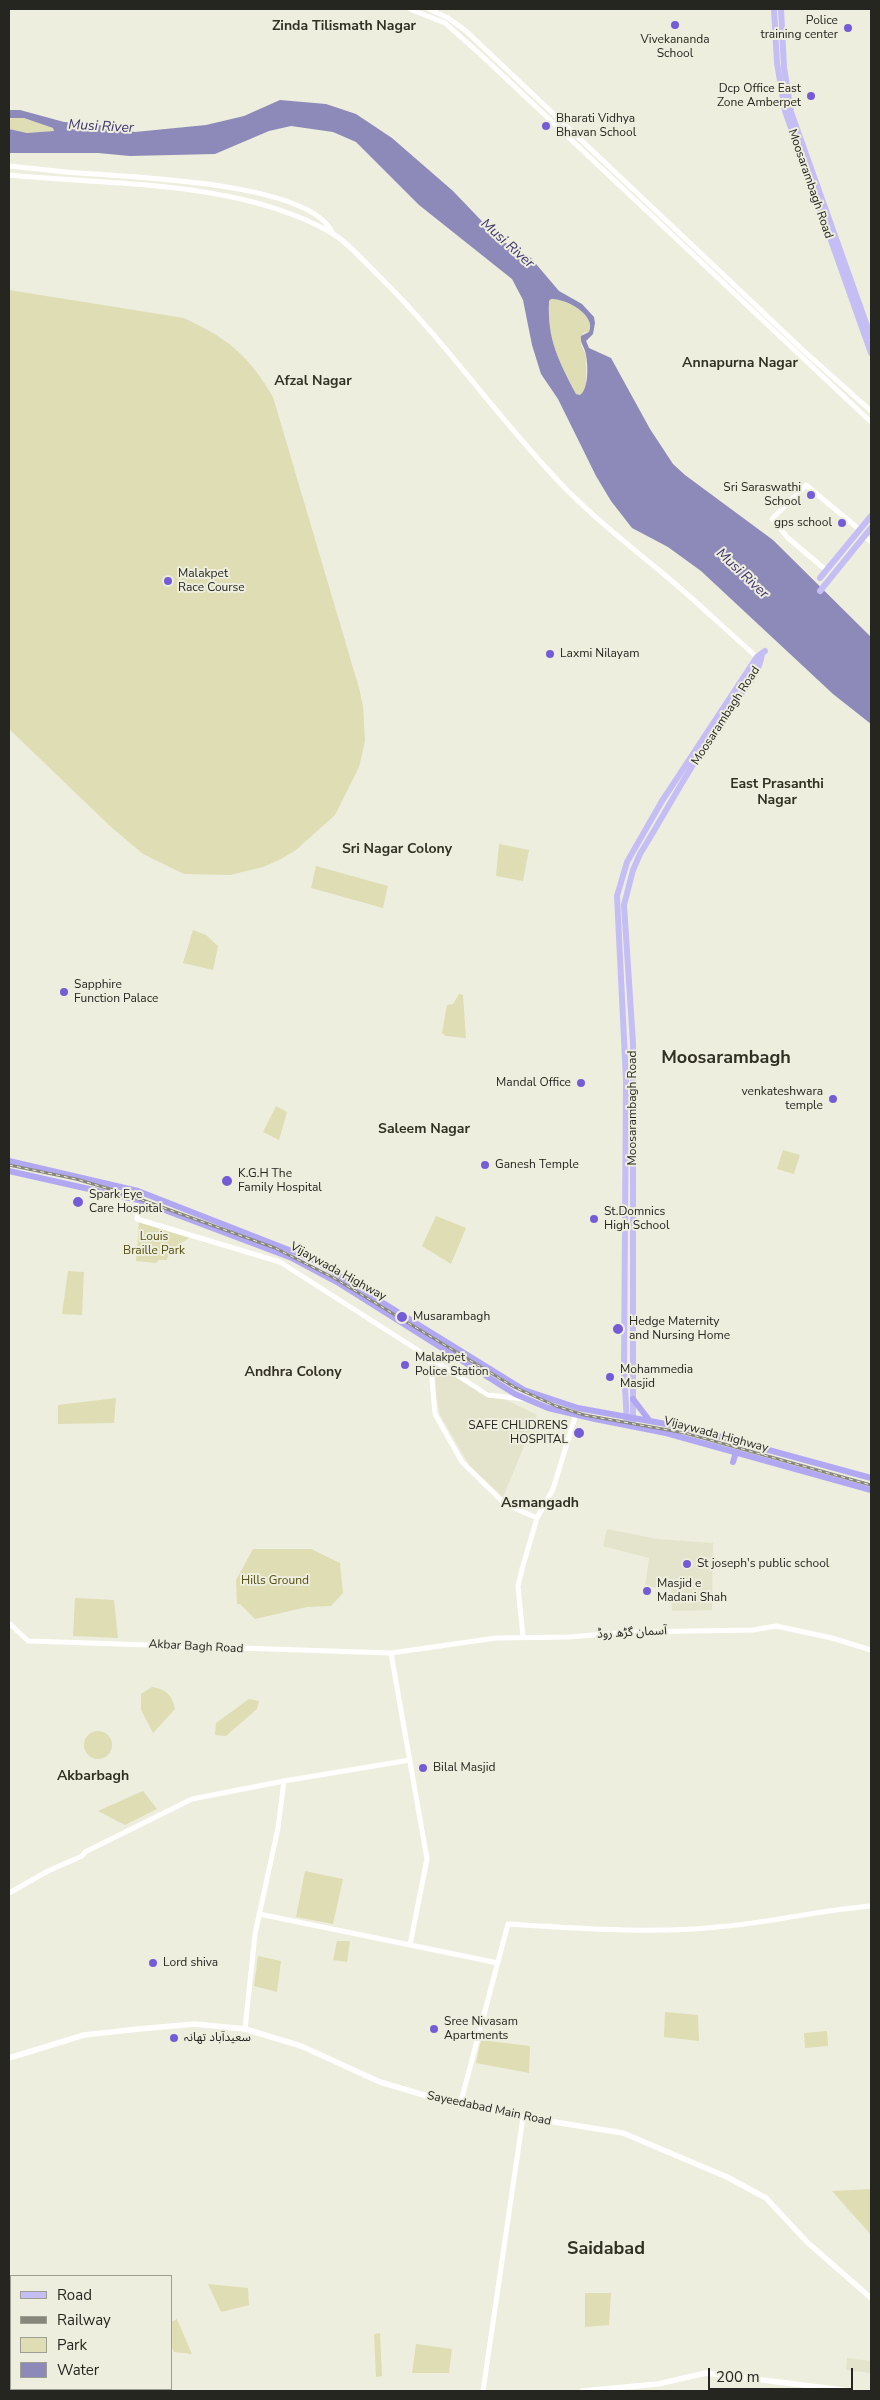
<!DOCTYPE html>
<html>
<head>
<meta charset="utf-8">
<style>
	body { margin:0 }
	#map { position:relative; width:880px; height:2400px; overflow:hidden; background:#eeeede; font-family:"Nunito Sans",sans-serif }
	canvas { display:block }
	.frame { position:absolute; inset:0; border:10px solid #262621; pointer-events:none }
	.legend { position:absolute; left:10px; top:2275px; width:162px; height:115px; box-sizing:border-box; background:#eeeede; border:1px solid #9e9e92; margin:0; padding:6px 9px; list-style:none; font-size:15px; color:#262621 }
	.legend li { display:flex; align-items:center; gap:10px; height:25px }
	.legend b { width:25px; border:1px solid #9e9e92 }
	.scale { position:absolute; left:708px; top:2368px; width:145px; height:22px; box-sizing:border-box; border:2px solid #262621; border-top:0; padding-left:6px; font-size:15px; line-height:18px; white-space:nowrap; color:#262621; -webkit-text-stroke:4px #eeeede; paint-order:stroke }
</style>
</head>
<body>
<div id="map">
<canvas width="880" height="2400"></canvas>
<div class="frame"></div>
<ul class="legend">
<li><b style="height:6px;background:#c5bef5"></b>Road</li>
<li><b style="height:6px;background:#87877c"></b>Railway</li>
<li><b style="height:14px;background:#dfddb3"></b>Park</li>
<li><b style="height:14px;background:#8d89b9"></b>Water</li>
</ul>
<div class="scale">200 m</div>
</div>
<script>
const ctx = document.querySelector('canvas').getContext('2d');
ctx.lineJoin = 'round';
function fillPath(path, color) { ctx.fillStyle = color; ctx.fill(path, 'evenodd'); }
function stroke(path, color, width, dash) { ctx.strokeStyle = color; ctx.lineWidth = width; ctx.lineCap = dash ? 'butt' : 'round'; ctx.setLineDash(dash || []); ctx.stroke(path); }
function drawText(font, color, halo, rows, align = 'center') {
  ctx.font = font + ' "Nunito Sans","Noto Sans Arabic",sans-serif'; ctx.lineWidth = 4; ctx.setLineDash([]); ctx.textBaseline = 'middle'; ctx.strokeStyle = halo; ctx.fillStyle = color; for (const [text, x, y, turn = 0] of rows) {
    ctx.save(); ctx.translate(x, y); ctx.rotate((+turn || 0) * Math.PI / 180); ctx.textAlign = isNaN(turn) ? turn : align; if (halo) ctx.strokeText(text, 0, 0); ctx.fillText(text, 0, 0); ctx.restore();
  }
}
fillPath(new Path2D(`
	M435,1365l102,50 -34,82 -33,-31 -30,-51 -4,-20z
	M607,1529l50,10 56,4 -1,67 -40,1 -1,-23 -26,-1 4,-29 -46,-12z
	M847,2358l24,3v12l-25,-3z`), '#e4e3cc');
fillPath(new Path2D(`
	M9,118h15l29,10 2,3 -28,2 -18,-4z
	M9,290l175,28c45,21 64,37 89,79l86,291 4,18 2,35 -6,26 -24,48 -39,35 -15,9 -18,8 -33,8 -46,-1 -41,-20 -33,-28 -101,-97z
	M551,299c14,-1 46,16 38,33l-6,1 -2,12 5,10v32l-5,8 -5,-1c-17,-34 -29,-54 -27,-93z
	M499,844l30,6 -6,31 -27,-5z
	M316,866l72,20 -5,22 -72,-20z
	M193,930l13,5 12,11 -5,24 -30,-7z
	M459,994l4,1 3,43 -20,-2 -4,-3 5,-28 6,-1z
	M276,1106l11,6 -8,28 -16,-8z
	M783,1150l17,5 -6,19 -17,-5z
	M436,1216l30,12 -15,36 -29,-18z
	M139,1222l50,16 -11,7 -4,9h-5l-2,6h-8l-3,3 -20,-2z
	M68,1271l16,1 -2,43 -20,-1z
	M116,1398l-2,25 -56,1v-19z
	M253,1549h58l29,14 3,30 -12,13 -24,1 -52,12 -15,-15h-3l-1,-24z
	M75,1598l39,2 4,38 -45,-2z
	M152,1687c14,2 20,8 23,22l-22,24 -12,-23v-16z
	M249,1699l10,2 -2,8 -31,27 -11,-1 1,-12z
	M84 1745a14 14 0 1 1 28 0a14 14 0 1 1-28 0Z
	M143,1791l14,18 -32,16 -27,-14z
	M305,1871l38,8 -10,45 -37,-7z
	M337,1941h13l-3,21 -14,-2z
	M258,1956l23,5 -4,31 -23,-6z
	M665,2012l33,3 1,26 -35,-4z
	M827,2031l1,15 -23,2 -1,-15z
	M481,2040l49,6 -1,27 -53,-10z
	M871,2189v46l-39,-44z
	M208,2284l40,4 1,17 -28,7z
	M585,2293h26l-2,32 -24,2z
	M177,2319l15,35 -18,-2 -3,-7v-23z
	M380,2333l2,43 -6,1 -2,-43z
	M416,2344l36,5 -3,24h-37z`), '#dfddb3');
fillPath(new Path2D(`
	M280,100l46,4 30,10 36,24 61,53 46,48 32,19 28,33 23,13 12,13 1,6 -2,11 -7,7 3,7 22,10 39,71 23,35 12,11 88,65 98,97v87l-38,-30 -132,-123 -33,-24 -36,-19 -21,-27 -15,-25 -38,-77 -17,-25 -9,-29 -9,-45 -11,-21 -93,-74 -63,-63 -23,-10 -42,-6 -22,5 -54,23 -85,2 -32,-3h-89v-24l18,4 27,-2 -1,-3 -29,-10h-15v-8h11l44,12 30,2 41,8 71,-7 38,-9zM551,299c14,-1 46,16 38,33l-8,4c-1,8 4,11 5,19 2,10 3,34 -6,40l-4,-1c-17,-33 -29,-54 -27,-93z`), '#8d89b9');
stroke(new Path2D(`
	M410,9l35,14 35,31 391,368
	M429,9l19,9 18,13 339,321 66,59
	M9,166c19,2 38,4 57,6 53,5 241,8 266,60
	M9,175c102,10 229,5 321,57 18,10 34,30 49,44 66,65 118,141 182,208 31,32 65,59 99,87 34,28 65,58 98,87
	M864,536l7,6
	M826,570l-38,-32 -16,-19 34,-34 54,45
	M138,1200l-1,19 143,43 208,133 36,4
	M430,1356l5,58 27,48 43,42 32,14
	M9,1623l19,18 363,12 105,-15 73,-1 63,-5 121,-2 23,-4 56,12 39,12
	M523,1637l-5,-51 4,-17 15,-51 16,-29 23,-75
	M391,1653l36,206 -17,86
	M9,1893l39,-22 34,-15 3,-4 107,-53 92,-18 126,-21
	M259,1914l239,49
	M245,2029l10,-95 23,-106 6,-47
	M460,2105l48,-181c70,4 140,10 209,3 52,-4 103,-17 154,-21
	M483,2391l40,-274`), '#fff', 5);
stroke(new Path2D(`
	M9,2058l75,-23 55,-6 56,-5 50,5 56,17 79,36 54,16 89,19 100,16 104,44 39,21 41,44 64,56
	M582,2391l76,-7 48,-11 145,18`), '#fff', 5.5);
stroke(new Path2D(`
	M774,9l3,54 8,48 86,242
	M781,9l3,58 7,45 80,225
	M820,578l51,-62
	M820,591l51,-63
	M633,1422v-379l-9,-138 9,-35 7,-16c29,-47 55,-97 87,-142 13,-18 33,-36 35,-59
	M627,1424l-3,-55 2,-289 -9,-184 10,-34 35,-61 95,-144 8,-6`), '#c5bef5', 6);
stroke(new Path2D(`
	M9,1161l129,30 174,68 212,131 54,18 110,20 183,50
	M9,1171l129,29 154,58 45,24 178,112 33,14 47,11 71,14 205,57
	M633,1399l16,21
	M733,1462l3,-10`), '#b2a8f2', 6);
const rail = new Path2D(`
	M9,1165l67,14 44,13 155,56 59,30 180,109 42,19 28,9 101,18 186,52`);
stroke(rail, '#87877c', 3);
stroke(rail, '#eeeede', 1, [4]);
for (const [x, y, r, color] of [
	[675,25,5,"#745cd6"],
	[848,28,5,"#745cd6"],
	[811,96,5,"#745cd6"],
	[546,126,5,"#745cd6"],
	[811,495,5,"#745cd6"],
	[842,523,5,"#745cd6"],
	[168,581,5,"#745cd6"],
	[550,654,5,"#745cd6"],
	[64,992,5,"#745cd6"],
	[581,1083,5,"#745cd6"],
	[833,1099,5,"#745cd6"],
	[485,1165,5,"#745cd6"],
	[227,1181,6,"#745cd6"],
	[78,1202,6,"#745cd6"],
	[594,1219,5,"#745cd6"],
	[402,1317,6,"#745cd6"],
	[618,1329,6,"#745cd6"],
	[405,1365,5,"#745cd6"],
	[610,1377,5,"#745cd6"],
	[579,1433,6,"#745cd6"],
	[687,1564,5,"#745cd6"],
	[647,1591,5,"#745cd6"],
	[423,1768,5,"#745cd6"],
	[153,1963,5,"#745cd6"],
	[434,2029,5,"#745cd6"],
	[174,2038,5,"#745cd6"]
]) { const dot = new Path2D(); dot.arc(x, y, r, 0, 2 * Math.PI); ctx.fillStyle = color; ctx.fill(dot); stroke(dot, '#eeeede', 2); }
drawText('12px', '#262621', '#eeeede', [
	["Police",838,21,"right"],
	["training center",838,35,"right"],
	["Vivekananda",675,40,"center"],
	["School",675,54,"center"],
	["Dcp Office East",801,89,"right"],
	["Zone Amberpet",801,103,"right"],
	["Bharati Vidhya",556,119],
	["Bhavan School",556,133],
	["Sri Saraswathi",801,488,"right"],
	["School",801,502,"right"],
	["gps school",832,523,"right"],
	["Malakpet",178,574],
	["Race Course",178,588],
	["Laxmi Nilayam",560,654],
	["Sapphire",74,985],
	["Function Palace",74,999],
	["Mandal Office",571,1083,"right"],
	["venkateshwara",823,1092,"right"],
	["temple",823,1106,"right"],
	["Ganesh Temple",495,1165],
	["K.G.H The",238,1174],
	["Family Hospital",238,1188],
	["Spark Eye",89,1195],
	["Care Hospital",89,1209],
	["St.Domnics",604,1212],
	["High School",604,1226],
	["Musarambagh",413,1317],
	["Hedge Maternity",629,1322],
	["and Nursing Home",629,1336],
	["Malakpet",415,1358],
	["Police Station",415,1372],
	["Mohammedia",620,1370],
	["Masjid",620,1384],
	["SAFE CHLIDRENS",568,1426,"right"],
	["HOSPITAL",568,1440,"right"],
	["St joseph's public school",697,1564],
	["Masjid e",657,1584],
	["Madani Shah",657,1598],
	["Bilal Masjid",433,1768],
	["Lord shiva",163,1963],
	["Sree Nivasam",444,2022],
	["Apartments",444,2036],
	["سعیدآباد تھانہ",184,2038]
], 'left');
drawText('12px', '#262621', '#eeeede', [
	["Moosarambagh Road",810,184,71],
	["Moosarambagh Road",726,716,-57],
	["Moosarambagh Road",633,1108,-90],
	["Vijaywada Highway",338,1272,29],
	["Vijaywada Highway",716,1435,15],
	["آسمان گڑھ روڈ",632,1633,-3],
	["Akbar Bagh Road",196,1647,3],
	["Sayeedabad Main Road",489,2109,12]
]);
drawText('12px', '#524d0e', '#eeeede', [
	["Louis",154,1237],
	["Braille Park",154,1251],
	["Hills Ground",275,1581]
]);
drawText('bold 14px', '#313024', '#eeeede', [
	["Zinda Tilismath Nagar",344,27],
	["Annapurna Nagar",740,364],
	["Afzal Nagar",313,382],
	["East Prasanthi",777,785],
	["Nagar",777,801],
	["Sri Nagar Colony",397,850],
	["Saleem Nagar",424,1130],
	["Andhra Colony",293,1373],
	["Asmangadh",540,1504],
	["Akbarbagh",93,1777]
]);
drawText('italic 14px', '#3d326e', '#eeeede', [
	["Musi River",101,127,3],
	["Musi River",507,244,42],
	["Musi River",742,574,43]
]);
drawText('bold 18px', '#313024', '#eeeede', [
	["Moosarambagh",726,1059],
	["Saidabad",606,2250]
]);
</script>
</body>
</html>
